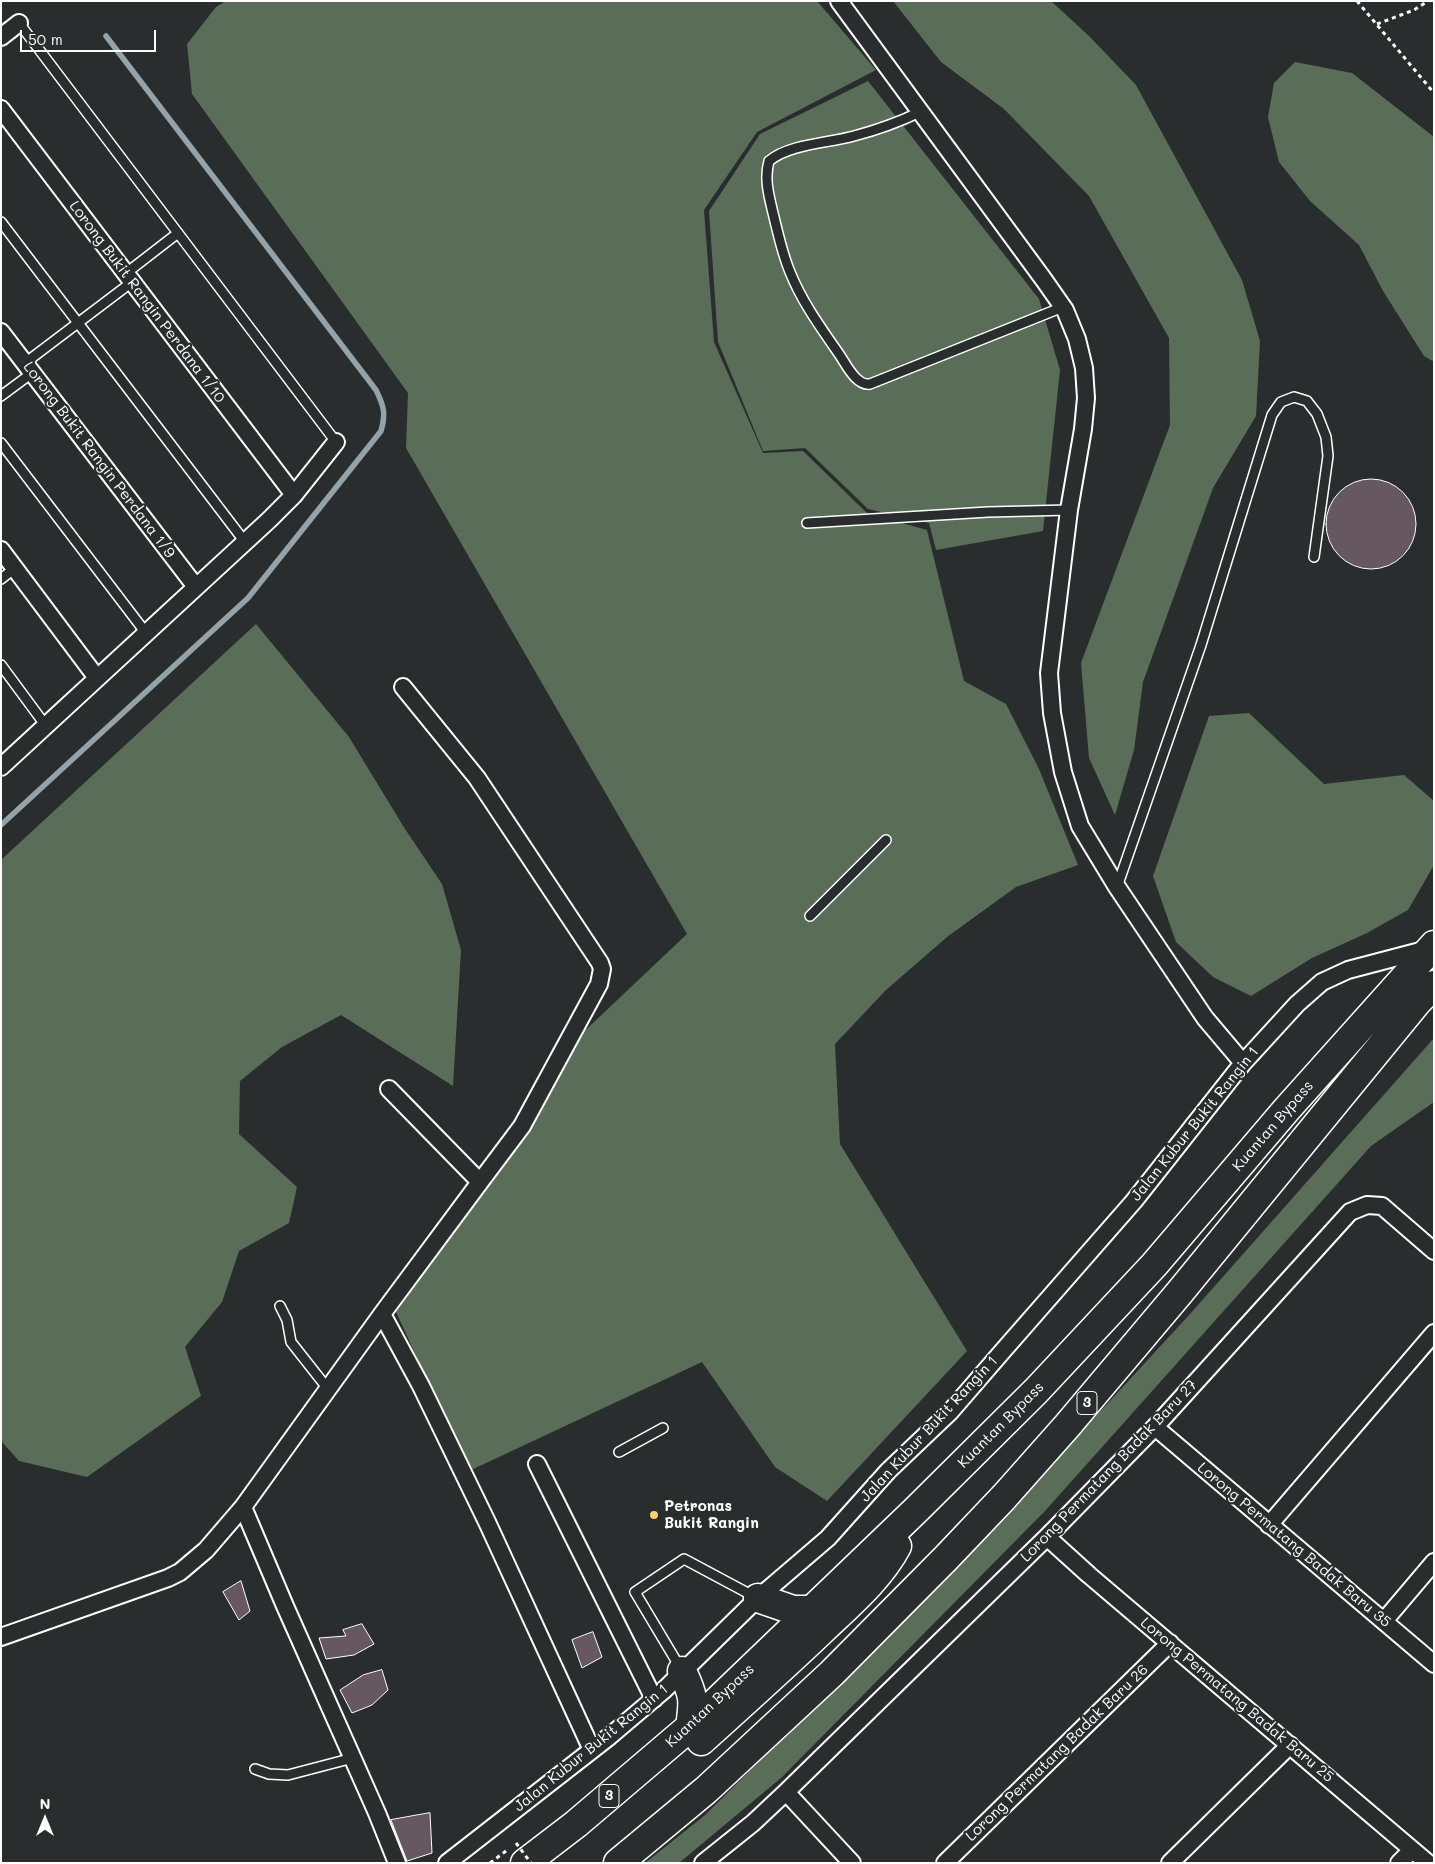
<!DOCTYPE html>
<html>
<head>
<meta charset="utf-8">
<style>
	body { margin:0 }
	#map { position:relative; width:1435px; height:1864px; overflow:hidden; background:#2a2d2e; font-family:Mali,sans-serif }
	canvas { display:block }
	.frame { position:absolute; inset:0; border:2px solid #fff; pointer-events:none }
	.north { position:absolute; left:20px; top:1794px; width:50px; height:50px; -webkit-text-stroke:4px #2a2d2e; paint-order:stroke; rotate:0deg; font-size:14px; font-weight:700; line-height:20px; text-align:center; color:#fff }
	.north::after { content:''; display:block; margin:auto; width:18px; height:22px; background:#fff; clip-path:polygon(50% 0,100% 100%,50% 72%,0 100%) }
	.scale { position:absolute; left:20px; top:30px; width:136px; height:22px; box-sizing:border-box; border:2px solid #fff; border-top:0; padding-left:6px; font-size:15px; line-height:18px; white-space:nowrap; color:#fff; -webkit-text-stroke:4px #2a2d2e; paint-order:stroke }
</style>
</head>
<body>
<div id="map">
<canvas width="1435" height="1864"></canvas>
<div class="frame"></div>
<div class="north">N</div>
<div class="scale">50 m</div>
</div>
<script>
const ctx = document.querySelector('canvas').getContext('2d');
ctx.lineJoin = 'round';
function fillPath(path, color) { ctx.fillStyle = color; ctx.fill(path, 'evenodd'); }
function stroke(path, color, width, dash) { ctx.strokeStyle = color; ctx.lineWidth = width; ctx.lineCap = dash ? 'butt' : 'round'; ctx.setLineDash(dash || []); ctx.stroke(path); }
function drawText(font, color, halo, rows, align = 'center') {
  ctx.font = font + ' Mali,sans-serif'; ctx.lineWidth = 4.5; ctx.setLineDash([]); ctx.textBaseline = 'middle'; ctx.strokeStyle = halo; ctx.fillStyle = color; for (const [text, x, y, turn = 0] of rows) {
    ctx.save(); ctx.translate(x, y); ctx.rotate((+turn || 0) * Math.PI / 180); ctx.textAlign = isNaN(turn) ? turn : align; if (halo) ctx.strokeText(text, 0, 0); ctx.fillText(text, 0, 0); ctx.restore();
  }
}
fillPath(new Path2D(`
	M226,1h591l59,69 -119,62 -53,78 10,132 49,111 40,-2 64,62 60,17 37,151 42,23 33,65 39,96 -62,22 -69,50 -61,53 -51,54 5,100 127,207 -140,150 -52,-34 -73,-105 -233,109 -73,-159 109,-162 51,-92 131,-124 -281,-486 2,-55 -216,-299 -5,-50 29,-37z
	M893,1h158l38,35 47,49 106,195 18,61 -4,75 -43,72 -70,194 -9,68 -19,65 -26,-57 -8,-95 89,-238 -1,-87 -80,-142 -85,-87 -63,-47z
	M1295,62l57,11 82,64v225l-10,-6 -41,-65 -24,-46 -49,-44 -31,-39 -11,-45 6,-34z
	M868,81l171,218 21,71 -17,161 -107,19 -7,-27 -61,-14 -63,-61 -42,3 -45,-109 -9,-131 51,-77z
	M256,624l93,113 56,92 37,55 19,66 -8,136 -112,-71 -59,32 -42,34 -1,53 58,53 -8,36 -50,28 -17,51 -37,45 16,49 -114,81 -68,-16 -18,-20v-581z
	M1249,713l75,71 80,-9 30,26v64l-26,45 -41,23 -55,25 -61,38 -38,-19 -37,-35 -23,-66 56,-160z
	M1434,1038v64l-63,44 -326,365 -264,267 -102,85h-34l59,-47 262,-259 224,-243z`), '#596d58');
stroke(new Path2D(`
	M1,825l247,-227 133,-167c5,-17 3,-25 -5,-41l-270,-354`), '#93a3a9', 5.5);
const building = new Path2D(`
	M1326 524a45 45 0 1 1 90 0a45 45 0 1 1-90 0Z
	M241,1581l9,30 -11,9 -16,-28z
	M362,1624l12,20 -20,11 -28,4 -7,-21 27,-2 -3,-6z
	M593,1632l9,25 -20,11 -10,-28z
	M382,1670l6,20 -16,15 -20,8 -12,-23 23,-15z
	M430,1813l2,40 -25,8 -16,-41z`);
fillPath(building, '#665761');
stroke(building, '#fff', 1);
const service = new Path2D(`
	M19,23l317,419
	M920,112c-21,10 -43,18 -66,24 -25,7 -65,8 -85,25 -5,18 0,35 4,52 5,20 9,40 17,59 12,30 31,56 49,82 7,10 17,32 31,30l193,-77
	M1,222l244,320
	M125,274l53,-41
	M25,363l107,-81
	M1,396l31,-23
	M1,443l145,190
	M807,523l181,-11 81,-2
	M1,579l14,-11
	M1,665l45,61
	M1117,887l84,-242 71,-230 9,-13 13,-5 13,4 10,13 9,23 2,19 -14,101
	M810,916l76,-76
	M280,1306l7,14 4,22 37,47
	M619,1452l44,-24
	M681,1669l-46,-77 49,-33 73,39
	M255,1769l14,5 19,1 65,-17`);
const minor = new Path2D(`
	M839,1l205,279 21,30 12,29 7,29 2,30 -3,31 -14,81 -20,163 3,40 11,59 17,54 37,61 88,131 38,45
	M1,37l18,-14
	M1,109l293,386
	M1,332l195,255
	M1,550l96,128
	M403,687l74,91 123,185 2,6 -3,15 -77,142 -42,56
	M1,767l268,-247 25,-25 42,-53
	M382,1314l39,72 66,136 105,228
	M1155,1427l279,237
	M537,1464l117,235
	M243,1507l42,99 92,207 20,50
	M1269,1525l165,-192
	M1047,1537l42,38 339,288
	M1384,1621l50,-59
	M1,1637l167,-59 12,-6 26,-22 37,-43 139,-193 98,-132 -91,-93
	M786,1792l66,71
	M447,1863l163,-127 53,-45 95,-93 70,-60 60,-67 62,-59 51,-59 133,-152 109,-138 54,-59 25,-22 26,-12 80,-21
	M703,1863l50,-40 33,-31 261,-255 108,-110 195,-215 17,-7 15,1 52,45
	M945,1863l225,-220
	M1170,1863l120,-118
	M1399,1863l13,-13`);
const trunk = new Path2D(`
	M758,1598l35,12h19
	M682,1671c12,25 12,29 8,56
	M701,1741c40,-36 80,-72 119,-109 27,-26 59,-52 77,-86
	M525,1863l51,-39 114,-97 225,-216 121,-120 118,-126 133,-156 147,-164
	M618,1863l88,-73 126,-117 115,-116 57,-60 63,-71 113,-134 238,-291 16,-16`);
stroke(service, '#fff', 12);
stroke(minor, '#fff', 20);
stroke(trunk, '#fff', 31);
stroke(new Path2D(`
	M1357,1l77,92
	M1377,24l37,-14 14,-9
	M490,1863l16,-12`), '#fff', 3, [4, 4]);
stroke(service, '#2a2d2e', 9);
stroke(minor, '#2a2d2e', 16);
stroke(trunk, '#2a2d2e', 28);
stroke(new Path2D(`
	M516,1843l15,20`), '#fff', 3, [4, 4]);
for (const [x, y, r, color] of [
	[654,1515,5,"#ffd166"]
]) { const dot = new Path2D(); dot.arc(x, y, r, 0, 2 * Math.PI); ctx.fillStyle = color; ctx.fill(dot); stroke(dot, '#2a2d2e', 2); }
for (const [x, y, w] of [
	[1087,1403,20],
	[609,1796,20]
]) { const box = new Path2D(); box.roundRect(x - w / 2, y - 11.5, w, 23, 4); ctx.fillStyle = '#2a2d2e'; ctx.fill(box); stroke(box, '#fff', 1); }
drawText('bold 14px', '#fff', null, [
	["3",1087,1403],
	["3",609,1796]
]);
drawText('15px', '#fff', '#2a2d2e', [
	["Lorong Bukit Rangin Perdana 1/10",147,302,53],
	["Lorong Bukit Rangin Perdana 1/9",99,460,53],
	["Jalan Kubur Bukit Rangin 1",1195,1124,-51],
	["Kuantan Bypass",1273,1126,-49],
	["Kuantan Bypass",1001,1425,-45],
	["Jalan Kubur Bukit Rangin 1",929,1429,-47],
	["Lorong Permatang Badak Baru 27",1109,1471,-46],
	["Lorong Permatang Badak Baru 35",1294,1545,40],
	["Lorong Permatang Badak Baru 25",1237,1700,40],
	["Kuantan Bypass",710,1706,-43],
	["Jalan Kubur Bukit Rangin 1",591,1748,-39],
	["Lorong Permatang Badak Baru 26",1057,1753,-44]
]);
drawText('bold 15px', '#fff', '#2a2d2e', [
	["Petronas",664,1506],
	["Bukit Rangin",664,1523]
], 'left');
</script>
</body>
</html>
